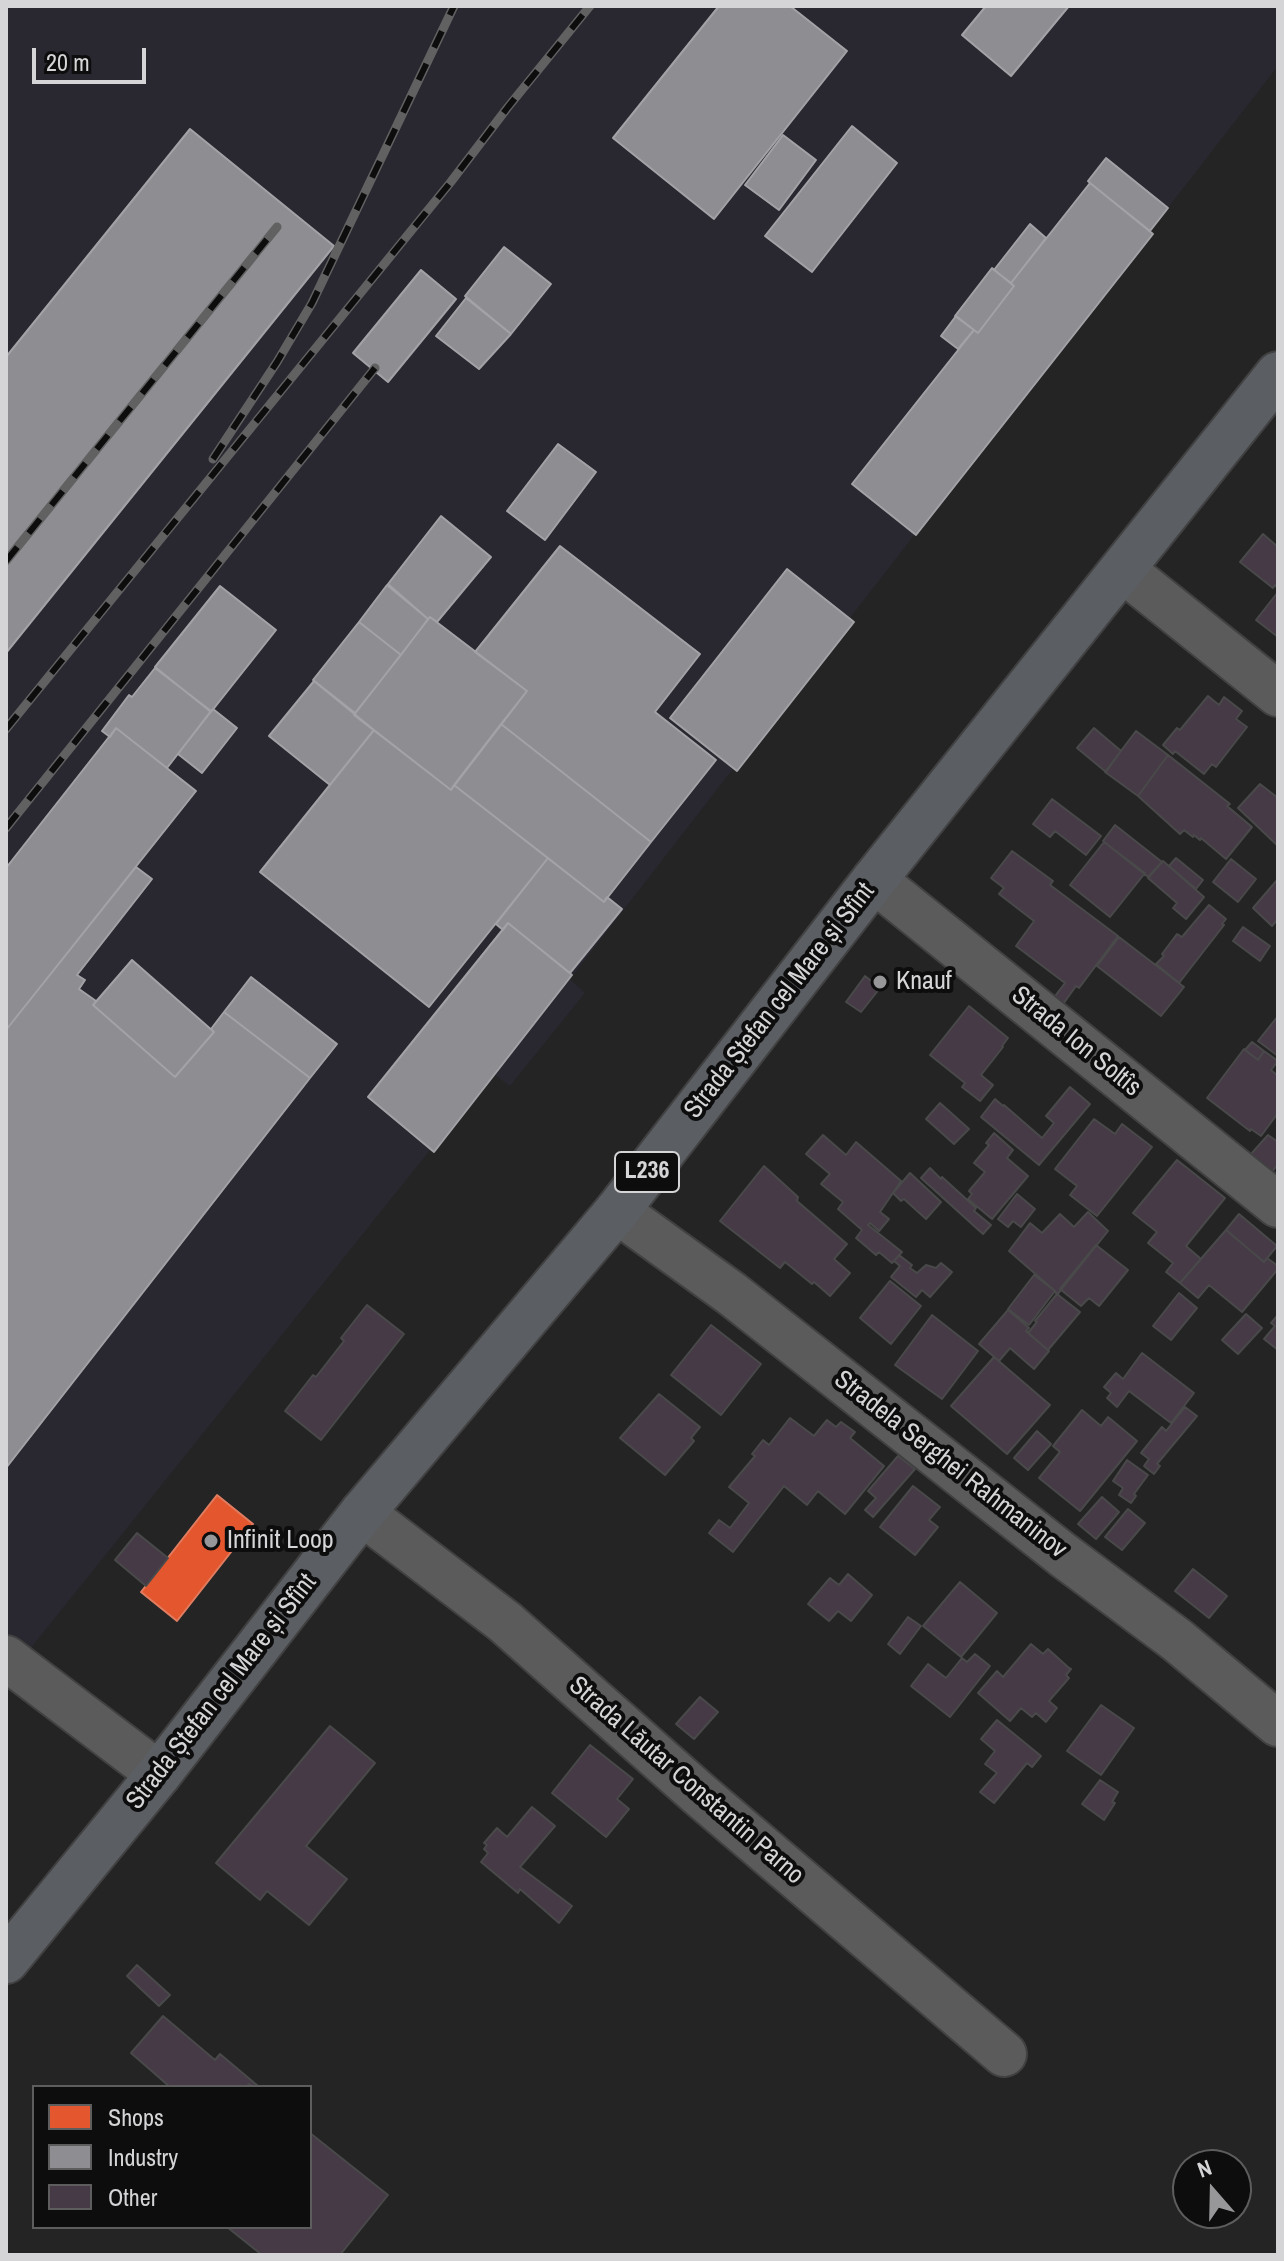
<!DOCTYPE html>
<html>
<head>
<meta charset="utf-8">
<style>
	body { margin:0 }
	#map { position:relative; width:1284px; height:2261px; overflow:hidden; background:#242425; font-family:"Archivo Narrow",sans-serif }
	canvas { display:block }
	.frame { position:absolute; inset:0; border:8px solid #d5d5d7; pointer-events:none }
	.legend { position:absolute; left:32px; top:2085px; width:280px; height:144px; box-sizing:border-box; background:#0d0d0e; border:2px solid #5d5d5e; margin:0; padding:10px 14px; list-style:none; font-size:24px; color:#d5d5d7 }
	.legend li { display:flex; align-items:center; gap:16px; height:40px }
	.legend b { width:40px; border:2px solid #5d5d5e }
	.north { position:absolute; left:1172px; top:2149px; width:80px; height:80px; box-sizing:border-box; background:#0d0d0e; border:2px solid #5d5d5e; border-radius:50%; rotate:340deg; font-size:22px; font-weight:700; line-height:32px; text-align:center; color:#d5d5d7 }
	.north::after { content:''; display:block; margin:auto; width:28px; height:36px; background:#979799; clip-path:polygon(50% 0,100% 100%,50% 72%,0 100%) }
	.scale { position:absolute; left:32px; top:48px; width:114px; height:36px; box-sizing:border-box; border:4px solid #d5d5d7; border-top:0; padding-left:10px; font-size:24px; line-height:28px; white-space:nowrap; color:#d5d5d7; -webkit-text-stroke:6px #0d0d0e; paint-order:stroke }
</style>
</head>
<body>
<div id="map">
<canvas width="1284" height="2261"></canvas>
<div class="frame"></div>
<ul class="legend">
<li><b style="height:22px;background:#e4572e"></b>Shops</li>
<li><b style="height:22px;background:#8d8d92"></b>Industry</li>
<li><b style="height:22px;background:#453a46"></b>Other</li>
</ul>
<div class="north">N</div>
<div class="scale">20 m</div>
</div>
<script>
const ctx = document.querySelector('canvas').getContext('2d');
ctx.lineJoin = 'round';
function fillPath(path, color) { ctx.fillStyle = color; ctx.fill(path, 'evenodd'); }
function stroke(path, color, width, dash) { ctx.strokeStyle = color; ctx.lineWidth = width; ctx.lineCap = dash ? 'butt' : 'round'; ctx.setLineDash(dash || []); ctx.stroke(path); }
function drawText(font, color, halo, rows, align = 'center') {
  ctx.font = font + ' "Archivo Narrow",sans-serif'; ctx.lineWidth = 8; ctx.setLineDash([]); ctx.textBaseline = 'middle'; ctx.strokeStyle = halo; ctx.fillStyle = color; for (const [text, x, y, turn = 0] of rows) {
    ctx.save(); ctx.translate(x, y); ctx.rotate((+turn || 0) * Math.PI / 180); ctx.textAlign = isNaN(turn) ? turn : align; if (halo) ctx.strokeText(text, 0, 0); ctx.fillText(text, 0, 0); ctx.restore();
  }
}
fillPath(new Path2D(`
	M6,6h1272v60l-708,913 15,14 -75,93 -18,-13 -486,606z`), '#29272f');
const shops = new Path2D(`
	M217,1495l36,29 -76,97 -36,-29z`);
fillPath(shops, '#e4572e');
stroke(shops, '#e07d61', 2);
const industry = new Path2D(`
	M719,6h71l57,45 -133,168 -101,-81z
	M986,6h83l-58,70 -49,-41z
	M852,126l45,37 -85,109 -47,-36z
	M190,129l144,117 -328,407v-296z
	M783,135l33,25 -37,50 -34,-25z
	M1106,158l62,50 -18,23 -60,-48 -2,-2z
	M1090,183l63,51 -237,301 -64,-51 122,-154 4,3 36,-47 -3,-3z
	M1030,224l16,14 -35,45 -17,-13z
	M504,247l47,37 -40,50 -46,-38z
	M992,268l22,18 -36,47 -23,-17z
	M421,270l35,29 -68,83 -35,-29z
	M466,298l45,36 -32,35 -43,-33z
	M956,316l18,14 -16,19 -17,-13z
	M558,444l38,28 -51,68 -38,-29z
	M441,516l50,41 -54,65 -7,-5 -2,2 -40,-35z
	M560,546l140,108 -45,58 61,48 -65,82 -150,-118 26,-33 -52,-39z
	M787,569l67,53 -117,149 -67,-53z
	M387,585l41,34 -27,36 -42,-33z
	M220,586l56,44 -65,82 -56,-45z
	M430,617l97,74 -76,99 -97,-75z
	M359,622l42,33 -46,58 -42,-33z
	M155,668l56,43 -44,57 -51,-40 -6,9 -8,-6 27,-36 3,2z
	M314,681l60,49 -44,55 -61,-49z
	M213,709l24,19 -35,45 -24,-19z
	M501,724l150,118 -47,60 -150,-117z
	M116,728l80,63 -190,239v-162z
	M374,730l77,60 3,-5 94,73 -119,149 -169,-135z
	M548,858l56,44 3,-5 15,12 -52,64 -62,-50 -5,7 -7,-6z
	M136,867l16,12 -75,96 8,5 -6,9 17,12 -3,4 82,72 39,-45 -3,-3 13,-17 86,66 -304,390v-438z
	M508,923l64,52 -138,177 -66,-55z
	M132,960l82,72 -39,45 -82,-72z
	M251,977l86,67 -27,34 -86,-66z`);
fillPath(industry, '#8d8d92');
stroke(industry, '#a3a3a7', 2);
const building = new Path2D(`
	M1263,534l15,13v41l-3,-3 -2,3 -33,-26z
	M1278,592v45l-22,-17z
	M1208,696l11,9 5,-8 18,14 -6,8 11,8 -31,40 -4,-3 -8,10 -29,-23 -2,3 -10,-9 14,-17 3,2z
	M1094,728l27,23 -15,21 -29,-24z
	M1136,731l32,24 -30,41 -33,-24z
	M1168,755l62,49 -3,2 25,21 -26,32 -25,-21 -1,2 -6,-5 -1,2 -9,-7 -4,4 -42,-38z
	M1260,784l18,14v48l-40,-38z
	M1052,799l49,37 -15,19 -31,-24 -5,6 -17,-13z
	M1115,825l47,37 -14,15 -45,-36z
	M1104,842l41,31 -35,44 -40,-32z
	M1012,851l41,30 -3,4 68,51 -39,52 -3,-2 -15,21 -9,-7 13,-17 -49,-37 18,-25 -35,-27 5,-6 -13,-10z
	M1176,858l27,22 -7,9 -27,-23z
	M1231,859l25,20 -18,23 -25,-20z
	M1163,861l41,36 -18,22 -13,-11 4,-5 -29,-25z
	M1278,879v40l-6,7 -19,-18z
	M1209,905l17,14 -4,5 2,1 -45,58 -23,-19 8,-8 -2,-2 15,-20 5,3z
	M1243,927l27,19 -10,15 -27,-20z
	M1119,937l65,50 -23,29 -64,-50z
	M865,976l15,12 -19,24 -15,-10z
	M969,1006l39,32 -6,8 1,1 -22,28 12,10 -13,16 -18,-14 3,-4 -35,-28z
	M1278,1016v40l-20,-15z
	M1252,1042l12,9 -6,9 -13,-10z
	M1244,1049l14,11 6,-9 14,10 -7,9 7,6v37l-17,23 -10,-7 -1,2 -43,-33z
	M1070,1087l20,17 -51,61 -58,-48 14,-18 8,7 1,-1 38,33 12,-15 -8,-7z
	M940,1103l29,26 -15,15 -28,-25z
	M1094,1119l21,15 7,-10 30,23 -55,69 -27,-21 7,-9 -22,-17z
	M994,1133l19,17 -6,8 21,18 -36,43 -24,-20 4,-5 -3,-3 16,-19 -11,-9 15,-18 -3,-2z
	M823,1135l23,20 10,-13 45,39 -21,31 9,7 -10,12 -9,-8 -2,2 34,27 -10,11 -13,-11 -3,3 -20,-17 6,-8 -24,-21 5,-7 -22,-18 9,-10 -24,-20z
	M1268,1135l10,7v22l-6,8 -21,-18z
	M1177,1160l48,38 -39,48 15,13 -21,24 -14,-11 7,-9 -25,-20 9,-11 -24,-19z
	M764,1166l34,31 -1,4 50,43 -13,15 16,14 -20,23 -16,-14 -2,2 -27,-22 -5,6 -60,-47z
	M930,1168l11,11 1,-2 34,31 -2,3 17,14 -8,9 -62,-56z
	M910,1173l31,29 -15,17 -22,-20 -3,2 -8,-8z
	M1017,1194l18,15 -14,18 -8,-6 -5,6 -10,-8z
	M1088,1212l20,19 -51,64 -2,-4 -46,-40 21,-28 12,10 18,-19 14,13z
	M1239,1214l38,32 -13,16 -38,-32z
	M1226,1230l38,32 3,-4 11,8v3l-36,43 -33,-27 -11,13 -18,-15z
	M1096,1245l32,25 -29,36 -10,-8 -8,8 -21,-17z
	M899,1255l13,10 -2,3 7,5 9,-8 10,3 5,-5 11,9 -22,25 -8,-7 -6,7 -25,-20 9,-11 -6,-5z
	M1034,1275l21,16 -26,34 -21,-16z
	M890,1281l31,25 -30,38 -31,-26z
	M1179,1293l18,15 -26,32 -18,-14z
	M1057,1294l23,18 -32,38 -20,-17 9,-11 -2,-1z
	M367,1305l37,29 -83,106 -36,-29 28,-36 3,2 28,-36 -3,-3z
	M1008,1310l21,18 -3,3 23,20 -15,18 -24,-21 -11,13 -20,-17z
	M1246,1314l16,14 -24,26 -16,-14z
	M932,1315l46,36 -36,48 -47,-34z
	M1278,1315v35l-14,-11 11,-13 -4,-3z
	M711,1325l50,39 -40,51 -50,-40z
	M1142,1353l52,40 -23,30 -42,-32 -12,16 -10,-9 4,-5 -7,-6 12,-14 7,6z
	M994,1357l56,48 -43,49 -56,-48z
	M659,1394l41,33 -9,11 3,3 -29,34 -45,-37z
	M1185,1407l12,9 -40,48 3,2 -6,8 -10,-8 5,-7 -8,-6 21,-26 4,4z
	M1082,1410l19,16 7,-9 29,24 -57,70 -41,-33 21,-26 -7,-6z
	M790,1418l24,18 13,-16 9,7 5,-5 14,10 -5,6 34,28 -39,48 -27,-23 -11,14 -23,-19 -51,66 -24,-19 10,-13 11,8 19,-25 -20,-16 26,-31 -3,-2 11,-14 6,5z
	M1037,1431l14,13 -23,26 -14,-12z
	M898,1456l17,13 -42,48 -8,-7 11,-12 -8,-7z
	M1127,1460l21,15 -14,19 2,2 -5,7 -12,-8 4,-7 -10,-7z
	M913,1486l27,21 -11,13 9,7 -23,28 -35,-28z
	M1102,1497l17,15 -23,27 -18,-15z
	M1128,1509l17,14 -23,27 -17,-13z
	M137,1533l31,25 -22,28 -31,-26z
	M1193,1569l34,27 -18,22 -34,-27z
	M848,1574l24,21 -21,26 -13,-10 -9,10 -21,-17 22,-26 9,7z
	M960,1582l37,31 -36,44 -38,-31z
	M908,1617l13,9 -21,28 -12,-10z
	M1031,1644l12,10 5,-5 21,19 2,1 -5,6 3,3 -20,23 8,7 -11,14 -10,-9 -4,4 -11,-9 -11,13 -32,-28 19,-22 6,6z
	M975,1654l15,12 -40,51 -39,-31 17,-22 18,14 16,-20 5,4z
	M700,1697l18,15 -24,27 -18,-15z
	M1101,1705l33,23 -33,47 -34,-24z
	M997,1720l44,36 -9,11 -5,-4 -33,40 -14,-11 17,-19 -12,-9 10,-13 -14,-12z
	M330,1726l45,37 -69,83 41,33 -38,46 -42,-34 -7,9 -44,-37z
	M590,1745l43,34 -16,20 12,10 -23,28 -54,-44z
	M1100,1780l18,12 -6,10 3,1 -11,17 -22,-16z
	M532,1807l23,19 -35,41 52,39 -13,17 -39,-34 -2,4 -37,-31 7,-9 -4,-4 3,-4 -3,-2 13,-15 10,9z
	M137,1965l33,30 -11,11 -32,-30z
	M163,2016l52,44 5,-6 38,32 -5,1 -4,-3 -3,3h-76l-39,-34z
	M310,2133l78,62 -48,60h-78l-35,-28h83z`);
fillPath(building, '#453a46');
stroke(building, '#49494a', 2);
const minor = new Path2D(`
	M1123,570l155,124
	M874,880l404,325
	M617,1211l115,83 331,261 114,85 101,84
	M362,1513l143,109 194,172 305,260
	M6,1658l153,116`);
const major = new Path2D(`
	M6,1961l153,-187 203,-261 255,-302 257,-331 404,-506`);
stroke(minor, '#414142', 48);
stroke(major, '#414142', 48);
stroke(minor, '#5b5b5c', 44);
stroke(major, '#5b5e62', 44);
const rail = new Path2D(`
	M213,459l64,-97 35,-59 142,-297
	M6,561l271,-334
	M6,729l444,-546 58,-76 82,-101
	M6,828l369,-460`);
stroke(rail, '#616162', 9);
stroke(rail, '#0d0d0e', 6, [18]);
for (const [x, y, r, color] of [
	[880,982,8,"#979799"],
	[211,1541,8,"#979799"]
]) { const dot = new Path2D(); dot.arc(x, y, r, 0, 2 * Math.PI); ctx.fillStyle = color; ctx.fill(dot); stroke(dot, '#0d0d0e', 3); }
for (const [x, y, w] of [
	[647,1172,64]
]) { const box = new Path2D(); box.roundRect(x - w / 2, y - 20, w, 40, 6); ctx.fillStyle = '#0d0d0e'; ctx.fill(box); stroke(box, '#d5d5d7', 2); }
drawText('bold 24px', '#d5d5d7', null, [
	["L236",647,1172]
]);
drawText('26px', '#d5d5d7', '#0d0d0e', [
	["Knauf",896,982],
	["Infinit Loop",227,1541]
], 'left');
drawText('26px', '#d5d5d7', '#0d0d0e', [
	["Strada Ștefan cel Mare și Sfînt",780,1001,-52],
	["Strada Ion Soltîs",1076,1042,39],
	["Stradela Serghei Rahmaninov",950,1465,38],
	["Strada Ștefan cel Mare și Sfînt",222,1692,-52],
	["Strada Lăutar Constantin Parno",686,1781,41]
]);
</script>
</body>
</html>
